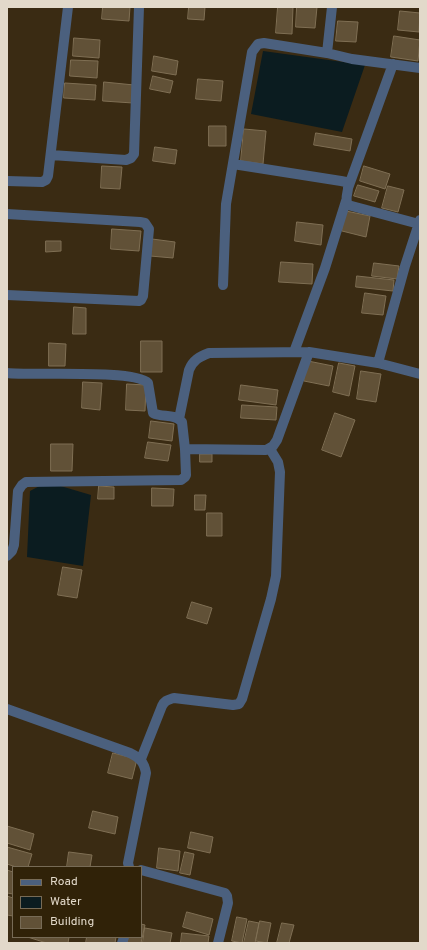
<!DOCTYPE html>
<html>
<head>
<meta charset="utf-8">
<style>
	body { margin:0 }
	#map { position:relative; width:427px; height:950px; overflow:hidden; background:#3a2b13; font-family:Overpass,sans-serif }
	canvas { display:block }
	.frame { position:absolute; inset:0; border:8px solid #e2d9ca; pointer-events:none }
	.legend { position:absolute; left:12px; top:866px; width:130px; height:72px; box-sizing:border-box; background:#302208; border:1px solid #776b56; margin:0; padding:5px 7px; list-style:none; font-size:12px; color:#e2d9ca }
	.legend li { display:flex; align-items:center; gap:8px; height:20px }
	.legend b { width:20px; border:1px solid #776b56 }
</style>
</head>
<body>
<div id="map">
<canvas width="427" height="950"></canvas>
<div class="frame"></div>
<ul class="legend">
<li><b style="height:5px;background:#4b607e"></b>Road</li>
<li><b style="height:11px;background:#0b1c20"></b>Water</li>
<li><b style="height:11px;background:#615137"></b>Building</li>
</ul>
</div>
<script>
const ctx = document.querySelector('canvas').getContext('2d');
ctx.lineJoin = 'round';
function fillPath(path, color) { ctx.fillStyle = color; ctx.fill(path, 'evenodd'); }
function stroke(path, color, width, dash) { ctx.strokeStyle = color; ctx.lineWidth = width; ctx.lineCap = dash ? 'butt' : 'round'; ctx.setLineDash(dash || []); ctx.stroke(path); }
fillPath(new Path2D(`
	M263,51l102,14 -23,67 -91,-18z
	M47,482l44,13 -8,71 -56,-9 3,-66z`), '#0b1c20');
const building = new Path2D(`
	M103,7h27l-1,14 -27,-2z
	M189,7h16l-1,13 -16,-1z
	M278,7h15l-1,27 -16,-1z
	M297,7h20l-2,21 -19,-1z
	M400,11l20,2 -1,19 -21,-2z
	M338,21l20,1 -2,20 -20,-1z
	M394,36l26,4 -2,21 -27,-4z
	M74,38l26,2 -1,18 -26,-2z
	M154,56l24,5 -2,14 -24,-4z
	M71,60l27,1 -1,17 -27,-2z
	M153,76l20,5 -3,12 -20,-4z
	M198,79l25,2 -2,20 -25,-2z
	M104,82l30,3 -1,18 -30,-2z
	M65,83l31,2 -1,15 -31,-2z
	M209,126h17v20h-17z
	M244,129l22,2 -3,33 -22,-3z
	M316,133l36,6 -2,12 -36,-6z
	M155,147l22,3 -2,14 -22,-3z
	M102,166l20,1 -2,22 -19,-1z
	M364,166l26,8 -5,15 -25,-8z
	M358,185l21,6 -4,11 -21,-6z
	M388,186l16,4 -6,22 -16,-4z
	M346,211l24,5 -4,21 -24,-6z
	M297,222l26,3 -2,20 -26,-4z
	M112,229l29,2 -2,20 -28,-2z
	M152,239l23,3 -2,16 -23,-2z
	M46,241h15v10l-15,1z
	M281,262l32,2 -1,20 -33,-2z
	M374,263l25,3 -2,13 -25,-3z
	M357,276l37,4 -1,11 -37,-4z
	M365,293l21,3 -3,19 -21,-2z
	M74,307l12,1v26h-13z
	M141,341h21v31h-21z
	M49,343l17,1 -1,22h-16z
	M308,361l25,5 -4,20 -25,-5z
	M339,363l16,3 -6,30 -16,-4z
	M361,371l20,3 -5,28 -19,-3z
	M83,382l19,1 -2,27 -18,-2z
	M127,384l19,1 -1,26 -19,-1z
	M241,385l37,5 -2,15 -37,-5z
	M242,405l35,2 -1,13 -35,-2z
	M335,413l20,7 -14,37 -19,-7z
	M151,421l23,3 -2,17 -23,-3z
	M148,442l23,3 -3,16 -23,-3z
	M51,444h22l-1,27h-21z
	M200,454h12v8h-12z
	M99,486l15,1v12h-16z
	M152,488l22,1 -1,17h-21z
	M195,495h11l-1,15h-10z
	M207,513h15v23h-15z
	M63,567l19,3 -5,28 -19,-3z
	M192,602l20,6 -5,16 -20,-6z
	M113,753l24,6 -5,20 -24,-6z
	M93,811l25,6 -3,17 -26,-6z
	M7,826l27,8 -4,16 -23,-7z
	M191,832l22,5 -3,16 -22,-5z
	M7,847l25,7 -4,13h-12l-9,-3z
	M159,848l21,3 -2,20 -21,-3z
	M69,852l23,3 -2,12h-23z
	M185,852l9,2 -4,21 -10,-2z
	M7,870l6,2v22l-6,-1z
	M7,896l6,2v18l-6,-1z
	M187,912l26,7 -4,16 -26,-8z
	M237,917l10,2 -5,24 -10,-2z
	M249,921l10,2 -4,20h-11z
	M260,921l11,2 -4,20 -11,-2z
	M282,923l12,2 -5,18h-12z
	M141,924l4,1 -4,18h-14l1,-6h13z
	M145,928l27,5 -2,10h-27z
	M182,933l27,3 -1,7h-27z
	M28,937h41l-1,6h-21z
	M87,937h29l-1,6h-29z`);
fillPath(building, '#615137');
stroke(building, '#7f6f54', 1);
stroke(new Path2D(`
	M332,7l-5,46 25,6 68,9
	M51,155l75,5 5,-2 3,-4 5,-147
	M233,164l108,17 5,1 2,3c1,7 -4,13 0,20l71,19
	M7,181l35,1 4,-2 2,-4 20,-169
	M348,188l45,-124
	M7,214l133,8 5,1 4,6 -6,67 -2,4 -2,1 -132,-6
	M420,220l-15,46 -27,97 42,11
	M223,285l3,-81 26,-152 6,-8 6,-1 63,10
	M294,352l31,-84 21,-67
	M7,373c25,3 127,-4 141,10l5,30c10,5 21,0 29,9l3,27
	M179,419l10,-49c4,-10 10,-13 20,-17l100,-1
	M7,556l5,-5 2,-6 4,-54 4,-6 4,-3 155,-2 4,-3 1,-2 -1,-26 81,1 7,-4 4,-6 32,-88 69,11
	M7,709l123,44c10,5 14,9 16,20l-18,90 1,4
	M141,759l21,-53c3,-6 6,-6 12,-8l59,7 6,-1 3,-5 29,-100 5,-23 4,-104 -2,-10 -8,-13
	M141,870l84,23 2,3 1,7 -10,40
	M122,943l2,-6`), '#4b607e', 10);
</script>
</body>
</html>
